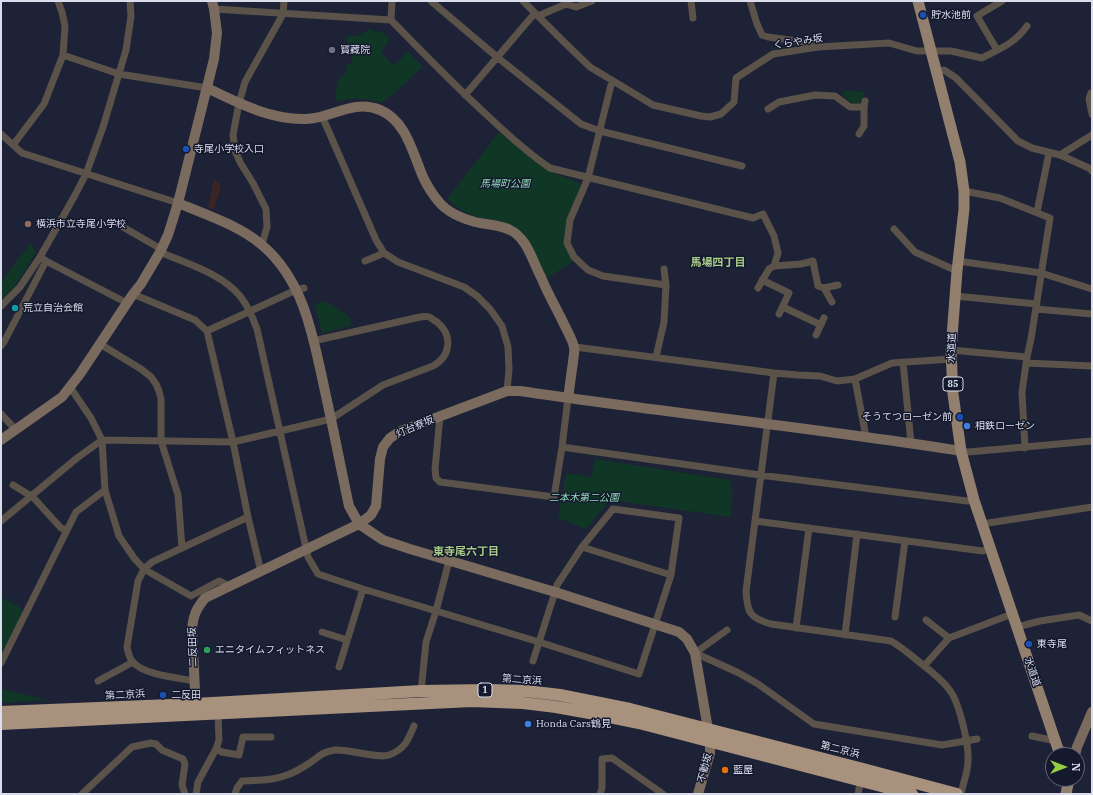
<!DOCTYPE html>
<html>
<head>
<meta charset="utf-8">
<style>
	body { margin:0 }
	#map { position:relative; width:1093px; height:795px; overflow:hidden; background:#1d2237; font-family:"IBM Plex Serif",serif }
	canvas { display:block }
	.frame { position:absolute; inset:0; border:2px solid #dadeec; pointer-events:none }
	.north { position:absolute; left:1045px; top:747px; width:40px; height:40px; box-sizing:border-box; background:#14192d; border:1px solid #636879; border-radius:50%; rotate:90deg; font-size:11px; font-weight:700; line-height:16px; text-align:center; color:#dadeec }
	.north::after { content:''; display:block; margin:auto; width:14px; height:18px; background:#90cd41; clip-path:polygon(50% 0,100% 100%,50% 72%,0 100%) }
</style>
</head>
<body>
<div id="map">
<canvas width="1093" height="795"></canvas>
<div class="frame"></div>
<div class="north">N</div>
</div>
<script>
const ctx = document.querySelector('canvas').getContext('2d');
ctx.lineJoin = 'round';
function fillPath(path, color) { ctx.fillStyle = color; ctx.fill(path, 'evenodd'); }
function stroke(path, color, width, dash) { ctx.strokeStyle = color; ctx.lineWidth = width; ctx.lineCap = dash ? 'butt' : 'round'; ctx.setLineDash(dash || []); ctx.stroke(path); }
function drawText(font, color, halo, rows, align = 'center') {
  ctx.font = font + ' "IBM Plex Serif","Noto Sans JP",serif'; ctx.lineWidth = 3; ctx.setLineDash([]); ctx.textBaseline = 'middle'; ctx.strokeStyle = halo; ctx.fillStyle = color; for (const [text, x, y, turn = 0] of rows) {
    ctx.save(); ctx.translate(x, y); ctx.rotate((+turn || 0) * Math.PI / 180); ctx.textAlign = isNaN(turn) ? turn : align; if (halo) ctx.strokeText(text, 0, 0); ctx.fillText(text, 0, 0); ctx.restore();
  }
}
fillPath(new Path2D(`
	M214,179l7,6 -7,25 -6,-3z`), '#392525');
fillPath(new Path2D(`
	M371,29l4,3 3,-2 12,8 -9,15 13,13 14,-15 15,16 -31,28 -3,1 -6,7c-18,-5 -31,-6 -48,-1l2,-20 8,-9 3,-9h3l3,-11 -9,-15 4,-2h8z
	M843,90l23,2 -4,7 -1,4c-10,0 -18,-2 -18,-13z
	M499,132l50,39 28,11 4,4 -14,35 7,40 -27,17 -12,-24 -35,-33 -23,-4 -16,-7 -14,-11z
	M31,243l5,9 -21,34 -14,14v-20l2,-1z
	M325,301l25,16 1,9 -29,7 -7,-28z
	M595,459l135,21 2,11 -1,26 -121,-17 -24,29 -28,-11 8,-45 25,4z
	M1,597l20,11 1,5 -21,44z
	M1,689l48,11 -48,3z`), '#103726');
stroke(new Path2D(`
	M431,1l66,56 84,67 19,7 142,35
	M523,1l41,41 26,25 63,38 48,11 9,1 11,-3 13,-12 2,-24 37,-24 45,-7 71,-4 28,8h34l31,7c19,-10 32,-14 45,-32
	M691,1l2,17
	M750,1l7,23 5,11 6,2 44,6 6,4
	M214,9l177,11c32,33 64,66 98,97 19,18 39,36 61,51l203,50 10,-4 11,22 4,17 -4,13
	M538,16l28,-12 10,3 16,-6
	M391,20l1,-19
	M997,50l-20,-34 25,-15
	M63,55l56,19 88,14
	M936,72l8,-2 12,8 62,63 14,7 28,7 29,13 3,3
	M612,81l-24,97 -18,42 -3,23 7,14 14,13 15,6 63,9
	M1092,93h-1l-2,6 3,15
	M465,95l70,-82
	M768,109l11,-7 36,-7 20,1 15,11h14l1,-6
	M322,116l54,124 8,13 14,9 66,25 13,9 13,13 12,17 6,21 1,22 -2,22
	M1,134l21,19 156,50
	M859,134l5,-8v-19
	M13,145l31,-41 19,-49 2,-29 -3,-14 -4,-11
	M1060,155l32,-20
	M964,191l36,7 50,20 -19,121 -4,18 -5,35 3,56
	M1037,212l12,-59
	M123,227l38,22
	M894,229l21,23 42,19
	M262,244l5,-17 -1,-18 -13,-26 -12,-19 -6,-13 -2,-16 6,-32 6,-21 38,-68 1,-13
	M160,252c27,12 61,21 80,44 8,10 13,22 17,33l51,228 10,17 45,15 176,53 100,32 32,-99 8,-57 -66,-9 -31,38 -25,38 -2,7 -22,69
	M40,257l6,4 81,42
	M365,261l19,-8
	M958,261l83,12 51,16
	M762,280l27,13 -10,21
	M758,288l11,-19 5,-3 27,-2 12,-3 5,25 6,2 14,-3
	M824,288l8,14
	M133,294l62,26 12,11 26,111 15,75 13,55
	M955,296l82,8
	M1,306l19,-19 20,-30 34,-60 12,-23 17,-47 23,-77 5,-34 -1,-15
	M783,307l38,18
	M1036,309l56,5
	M207,331l89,-41 8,-2
	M816,335l8,-17
	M100,344l41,25 10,8 5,7 3,7 2,8v42l17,54 4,53
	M1,346l3,-4 42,-81
	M575,347l199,26 24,2 22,1 17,5 18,-2 37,-16 59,-4
	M951,350l76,7
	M656,357l8,-35 2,-37 -2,-16
	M903,362l8,81
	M1026,363l66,3
	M774,373l-28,218c1,22 4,27 25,33l120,17c12,7 22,16 32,24 9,7 18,14 25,23 11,12 21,56 20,73 0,11 -5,22 -7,33
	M855,379l11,58
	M70,387l21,31 11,22 3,50 14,46 15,22 10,11 47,27 28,-15 10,5
	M1,414l14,15
	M440,416l-5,53 1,9 4,4 114,15 8,-50 6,-49
	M562,447l198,28 207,26 7,-1
	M961,451l7,1 124,-11
	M13,485l18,11
	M31,495l30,33 6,2
	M1,521l76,-63 25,-18 131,2 98,-23 52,-34 50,-19c18,-10 20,-31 4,-44 -3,-1 -5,-4 -8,-5 -3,-1 -7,0 -9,0l-107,24
	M755,521l228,30 7,-3
	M982,524l110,-17
	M582,547l89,28
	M895,617l10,-76
	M926,620l23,18
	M1017,627l23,-6 39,-6 13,6
	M796,628l13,-100
	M727,630l-32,23 44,20 19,11 56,40 128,21 35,-6
	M322,632l25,8
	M845,635l12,-101
	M1,663l75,-151 29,-22
	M924,666l25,-28 63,-24
	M339,667l24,-78
	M98,681l35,-19
	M195,681c-16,-3 -53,-6 -63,-20 -3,-4 -4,-9 -5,-14l11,-66 6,-12 8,-7 96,-45
	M421,691l5,-49 10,-31 13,-50
	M1032,736l24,5
	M216,749l6,3 17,3 4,-18h28
	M82,794l50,-47 19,-4 5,1 6,6 21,9 2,5 -3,21 3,9
	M196,794l2,-12 18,-33 3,-9 -1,-26
	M235,794l2,-6 5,-7c13,-1 30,0 42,-5 7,-2 18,-8 24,-12 11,-7 13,-12 27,-14 15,-1 43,9 54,5 16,-6 19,-15 25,-29
	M600,794l2,-6v-29l10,-1 51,36
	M858,794l3,-14`), '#5b524a', 7);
stroke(new Path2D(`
	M207,88c31,15 64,32 99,31 26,-1 47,-20 74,-9 27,11 33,45 44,69 4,8 9,16 15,23 8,10 24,17 36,20 12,3 24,2 35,8 7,3 11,8 15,14 7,11 10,22 16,33 6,15 14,29 21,43 3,7 12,22 12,28 1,4 -1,10 -1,15 -2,11 -3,23 -5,35
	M178,203c29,12 60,22 84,42 44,37 52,97 64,151 8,36 15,73 23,110l10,18 24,16 27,9 145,43 124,40 8,7 8,14 15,88v12l-12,41
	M1,440l61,-43 18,-23 53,-80 8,-10 19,-32 8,-17 10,-32 36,-144 3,-26 -3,-24 -2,-8
	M196,710l-4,-80c1,-14 4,-21 13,-32l154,-74 12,-9 5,-9 4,-47 3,-12 7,-9 11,-7 106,-40h13c147,22 295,37 441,60
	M1075,755l2,-8 15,-35`), '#7a6b5e', 10);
stroke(new Path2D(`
	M918,1l42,161 4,29v18l-7,62 -6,79 2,44 8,57 13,49 84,249 6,6
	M1066,794l3,-15`), '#927f6e', 11);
stroke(new Path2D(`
	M1,712l194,-8 226,-13 67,-1 38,1 34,4 70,14 233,60 94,25
	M1,724l471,-23 51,2 33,4 39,7 44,9 273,71`), '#a8917d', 12);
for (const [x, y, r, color] of [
	[923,15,4,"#1a4fb4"],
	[332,50,4,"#6b7280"],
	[186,149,4,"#1a4fb4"],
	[28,224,4,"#8d6e63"],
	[15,308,4,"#0f9aa8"],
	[960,417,4,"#1a4fb4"],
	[967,426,4,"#3f7fe0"],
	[1029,644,4,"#1a4fb4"],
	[207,650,4,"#2e9e5b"],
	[163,695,4,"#1a4fb4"],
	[528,724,4,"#3f7fe0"],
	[725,770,4,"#e8710a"]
]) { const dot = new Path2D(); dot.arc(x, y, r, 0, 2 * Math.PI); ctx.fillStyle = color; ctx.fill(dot); stroke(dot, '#14192d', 1.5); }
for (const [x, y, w] of [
	[953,384,20],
	[485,690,14]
]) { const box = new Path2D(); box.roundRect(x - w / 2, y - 7, w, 14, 3); ctx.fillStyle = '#14192d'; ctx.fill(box); stroke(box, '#dadeec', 1); }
drawText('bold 9px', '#dadeec', null, [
	["85",953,384],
	["1",485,690]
]);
drawText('10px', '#dadeec', '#14192d', [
	["貯水池前",931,15],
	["寳藏院",340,50],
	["寺尾小学校入口",194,149],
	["横浜市立寺尾小学校",36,224],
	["荒立自治会館",23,308],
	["そうてつローゼン前",952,417,"right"],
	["相鉄ローゼン",975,426],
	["東寺尾",1037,644],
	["エニタイムフィットネス",215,650],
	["二反田",171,695],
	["Honda Cars鶴見",536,724],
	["藍屋",733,770]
], 'left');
drawText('10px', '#dadeec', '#14192d', [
	["くらやみ坂",798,42,-9],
	["水道道",952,348,-88],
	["灯台寮坂",415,427,-23],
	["二反田坂",193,647,-92],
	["水道道",1032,672,71],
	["第二京浜",522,680,4],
	["第二京浜",125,695,-3],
	["第二京浜",840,750,14],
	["不動坂",705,768,-75]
]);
drawText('italic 10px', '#8fd8b4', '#14192d', [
	["馬場町公園",505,184],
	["二本木第二公園",584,498]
]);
drawText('bold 11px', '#a9cc87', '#14192d', [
	["馬場四丁目",718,263],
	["東寺尾六丁目",466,552]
]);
</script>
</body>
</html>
